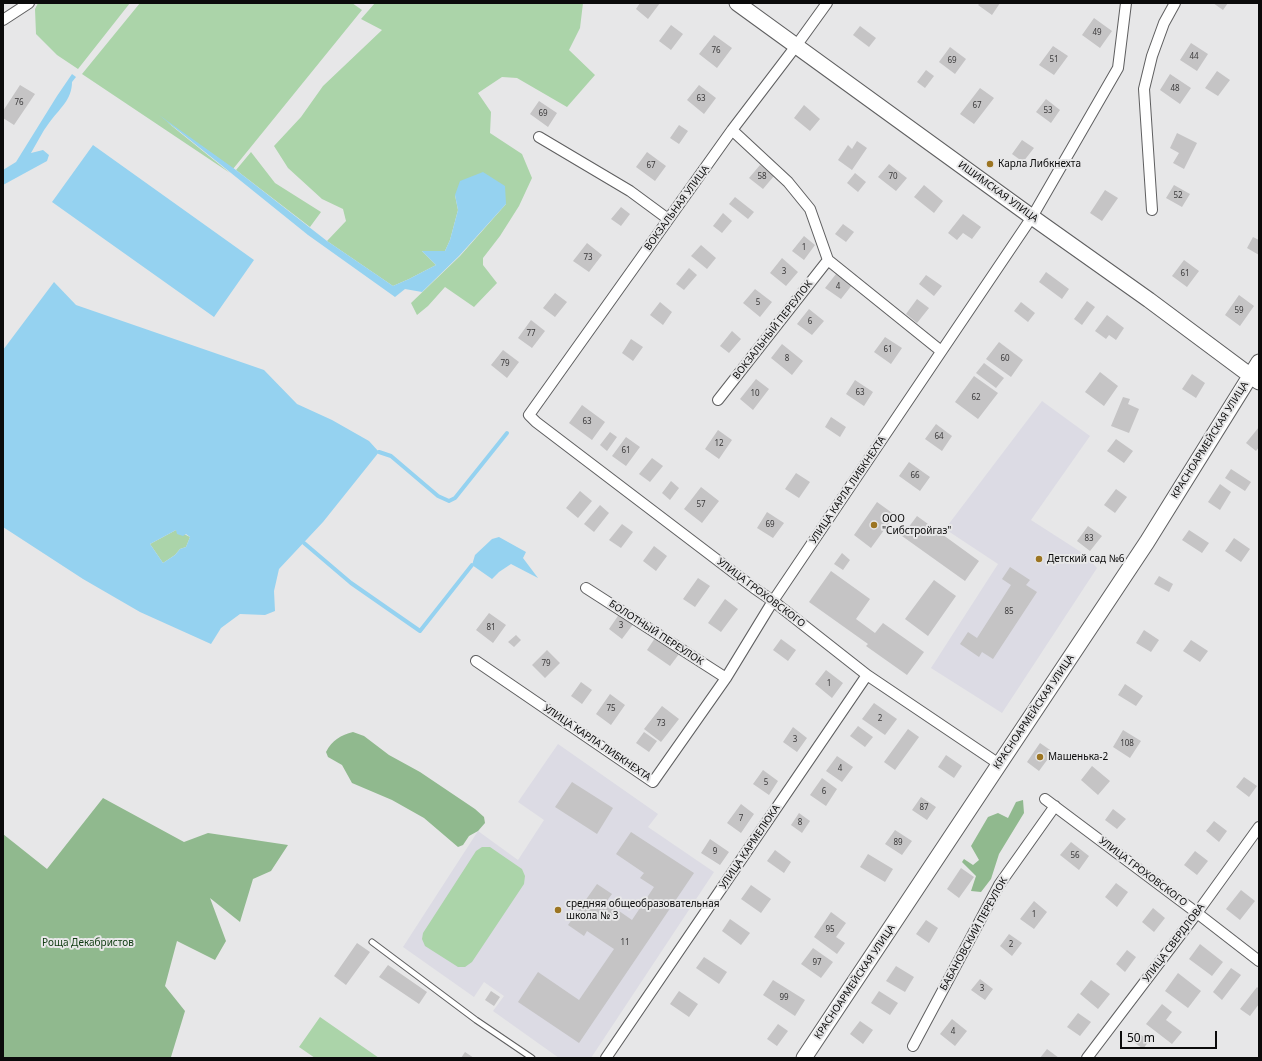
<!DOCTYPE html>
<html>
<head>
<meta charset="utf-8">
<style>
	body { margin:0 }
	#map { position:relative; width:1262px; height:1061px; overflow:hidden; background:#e7e7e8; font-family:"Noto Sans",sans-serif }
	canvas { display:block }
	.frame { position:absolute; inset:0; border:4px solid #0b0b0b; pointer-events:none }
	.scale { position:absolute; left:1120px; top:1031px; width:97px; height:18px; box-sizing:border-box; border:2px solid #0b0b0b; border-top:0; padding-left:5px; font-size:12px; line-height:14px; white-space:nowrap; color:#0b0b0b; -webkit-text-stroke:3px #e7e7e8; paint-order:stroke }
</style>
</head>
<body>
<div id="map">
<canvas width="1262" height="1061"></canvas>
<div class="frame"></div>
<div class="scale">50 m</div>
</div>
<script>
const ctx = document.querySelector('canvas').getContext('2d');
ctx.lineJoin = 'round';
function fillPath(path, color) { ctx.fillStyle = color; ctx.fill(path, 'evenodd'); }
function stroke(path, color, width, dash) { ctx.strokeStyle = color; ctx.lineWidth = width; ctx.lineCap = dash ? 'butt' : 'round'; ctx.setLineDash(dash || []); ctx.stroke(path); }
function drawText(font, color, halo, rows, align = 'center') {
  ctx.font = font + ' "Noto Sans",sans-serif'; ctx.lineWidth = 4; ctx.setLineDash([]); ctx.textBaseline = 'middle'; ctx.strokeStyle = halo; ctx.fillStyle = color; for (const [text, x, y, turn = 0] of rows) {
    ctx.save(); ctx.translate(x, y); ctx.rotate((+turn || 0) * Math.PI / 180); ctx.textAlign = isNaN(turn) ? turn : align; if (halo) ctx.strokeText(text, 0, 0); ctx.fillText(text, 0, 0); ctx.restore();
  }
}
fillPath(new Path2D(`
	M1042,401l48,35 -59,84 53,34 13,14 -95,145 -71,-45 67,-104 -53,-35z
	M558,744l100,70 -10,13 66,45 -123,186h-32l-66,-47 11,-15 -20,-14 -10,15 -71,-50 75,-116 40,29 26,-40 -26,-18z`), '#dcdbe4');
fillPath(new Path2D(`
	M38,3h92l-52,66 -21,-14 -21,-21 -1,-25z
	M140,3h212l10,7 -129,159 -66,-47 63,51 -148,-99z
	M375,3h208l-3,25 -11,22 26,25 -28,32 -50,-29 -15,-1 -24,16 13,19 -1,21 32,21 10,24 -13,28 -19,30 -17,22v7l14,18 -23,24 -29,-20 -17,19 -11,9 -6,-12 49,-47 46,-52 -51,-9 3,15 -8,30 -5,11h-23l14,14 -27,14 -16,7 -66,-45 19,-20 -3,-12 -21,-10 -34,-31 -14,-22 27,-29 22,-31 59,-56 -21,-11z
	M251,152l24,31 46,29 -11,15 -74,-57z
	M176,530l14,7 -4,10 -6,2 -5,6 -12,8 -13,-19z
	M482,847h8l32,22 3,7 -1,8 -52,78 -7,5h-7l-33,-21 -3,-7 1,-6 53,-82z
	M320,1017l59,41h-64l-16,-11z`), '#abd4a9');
fillPath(new Path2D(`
	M353,732l11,4 25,19 31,17 55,37 9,8 1,6 -7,8 -9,5 -6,9 -5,2 -34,-29 -32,-18 -40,-17 -10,-18 -14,-8 -2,-5c6,-12 15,-17 27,-20z
	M103,798l81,44 24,-9 80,12 -17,26 -18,8 -13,43 -30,-24 16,43 -11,19 -38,-19 -12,45 20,25 -14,46 -8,1h-160v-224l44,35z
	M1023,800l1,13 -25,41 -8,25 -10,13 -10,-1 5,-15 -14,-14 2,-3 9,6 6,-5 -8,-14 17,-29 10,-4 10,5 8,-16z`), '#90b98e');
fillPath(new Path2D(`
	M72,74l4,3 -4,5c0,18 -13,27 -23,41 -7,9 -12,20 -18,30l12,-3 6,5 -2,6 -44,24v-15l13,-8 41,-66z
	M159,115l77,55 91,71 66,45 16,-7 27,-14 -14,-14h23l5,-11 8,-30 -3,-15 5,-14 23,-9 22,14 1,18 -47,52 -37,36 -17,-3 -10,8 -87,-62z
	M93,145l161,115 -40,57 -162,-115z
	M54,282l22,23 188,65 33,34 35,16 37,21 10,11 -56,70 -44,47 -5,22 1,20 -10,4 -25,-1 -19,14 -10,16 -71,-32 -57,-33 -80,-52v-177zM176,530l1,4 6,2 3,-2 4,3 -4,10 -6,2 -5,6 -12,8 -13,-19z
	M499,537l27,15 -3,6 15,20 -27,-14 -12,8 -7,7 -20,-14 3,-10 17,-16z`), '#95d2f0');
stroke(new Path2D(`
	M379,452l12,4 47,40 11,5 6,-3 52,-65
	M304,543l47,40 69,48 52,-66`), '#95d2f0', 4);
fillPath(new Path2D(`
	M640,3h20l-12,16 -12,-10z
	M980,3h20l-8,12 -14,-10z
	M1213,3h15l-5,7z
	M1094,18l18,13 -12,17 -18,-13z
	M671,25l12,9 -12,16 -12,-9z
	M860,26l16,12 -7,9 -16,-12z
	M714,35l18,13 -15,20 -18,-14z
	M1191,43l17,11 -11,17 -17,-11z
	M1053,46l15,10 -14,19 -15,-10z
	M950,47l16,12 -11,15 -16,-12z
	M926,70l8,6 -9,12 -8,-6z
	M1217,71l13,9 -12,16 -13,-8z
	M1170,74l21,14 -11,16 -20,-14z
	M20,85l15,9 -21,31 -11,-7v-7z
	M699,85l17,13 -12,16 -17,-14z
	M980,88l14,10 -20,26 -14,-10z
	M1046,99l14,11 -9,13 -15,-11z
	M539,101l18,12 -9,14 -18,-13z
	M804,105l16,14 -10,12 -16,-13z
	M679,125l9,6 -9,13 -9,-6z
	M1177,133l20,10 -13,26 -11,-6 6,-10 -9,-5z
	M1022,140l12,8 -11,14 -11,-8z
	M857,141l10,7 -15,22 -14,-10 10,-15 4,4z
	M647,152l19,14 -11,15 -19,-14z
	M889,164l18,14 -11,13 -18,-14z
	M760,165l14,11 -11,13 -14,-11z
	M855,173l11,9 -8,10 -11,-9z
	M924,185l19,16 -9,12 -20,-16z
	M1174,185l16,9 -8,13 -16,-9z
	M1105,190l13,8 -16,23 -12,-8z
	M735,197l19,15 -6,7 -19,-15z
	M621,207l9,7 -9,12 -10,-7z
	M723,213l9,8 -10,12 -9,-7z
	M963,214l18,13 -9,12 -9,-6 -6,7 -9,-7z
	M843,224l11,8 -8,10 -11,-8z
	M804,236l11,9 -11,15 -12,-9z
	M1253,237l6,3v15l-12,-7z
	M587,243l15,12 -13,17 -16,-11z
	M701,245l15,13 -9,11 -16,-13z
	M782,258l16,14 -12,14 -16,-13z
	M1184,260l15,11 -12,16 -15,-11z
	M689,268l8,7 -13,15 -8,-6z
	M1046,272l23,17 -7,10 -23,-17z
	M836,274l16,11 -11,14 -16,-11z
	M926,275l16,11 -8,10 -15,-12z
	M755,289l17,13 -12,15 -17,-14z
	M555,293l12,9 -12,15 -12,-9z
	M1239,295l15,11 -14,20 -15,-11z
	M917,299l12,9 -12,15 -11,-9z
	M1087,301l8,6 -13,18 -8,-6z
	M660,302l12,10 -9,13 -13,-10z
	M1021,302l14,11 -7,9 -14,-11z
	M809,309l15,12 -12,14 -15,-11z
	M1107,315l17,13 -8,12 -7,-5 -3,4 -11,-8z
	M531,320l14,11 -13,17 -14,-10z
	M732,331l9,8 -12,14 -9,-7z
	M885,337l17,11 -11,16 -17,-12z
	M631,339l12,8 -10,14 -11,-8z
	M999,342l24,18 -12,17 -25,-18z
	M782,344l21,17 -11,14 -21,-17z
	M503,350l16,12 -12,16 -16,-13z
	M984,363l20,15 -8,10 -20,-15z
	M1100,372l18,14 -14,20 -19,-14z
	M1192,374l13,9 -9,15 -14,-9z
	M974,376l24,17 -20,26 -23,-17z
	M756,379l13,10 -16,21 -13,-11z
	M855,380l18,12 -9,14 -18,-12z
	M1123,397l7,2 -2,5 11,5 -10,24 -18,-7z
	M582,405l23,17 -13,18 -23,-17z
	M831,417l15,10 -6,10 -15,-10z
	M936,424l16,12 -10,15 -17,-12z
	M1259,427v20l-3,4 -10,-8z
	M718,430l14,10 -13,19 -14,-10z
	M610,432l7,5 -10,14 -7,-6z
	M626,437l14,10 -14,19 -14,-10z
	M1116,439l17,12 -9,12 -17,-12z
	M652,458l11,8 -13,16 -11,-8z
	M909,462l21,15 -10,14 -21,-15z
	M1231,469l20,13 -6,9 -20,-13z
	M796,473l14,9 -11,16 -14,-9z
	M671,481l8,7 -9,12 -8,-7z
	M1220,484l11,8 -11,18 -12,-8z
	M701,487l18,14 -17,22 -18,-14z
	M1116,489l11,8 -12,16 -11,-8z
	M580,491l12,10 -14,17 -12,-10z
	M877,502l18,13 -24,33 -17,-13z
	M600,505l9,8 -15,19 -10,-8z
	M767,512l17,11 -11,15 -16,-10z
	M917,516l62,45 -14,20 -63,-45z
	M622,524l11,8 -12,16 -12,-8z
	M1088,526l14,10 -12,15 -13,-10z
	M1189,530l20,13 -7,10 -20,-13z
	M1234,538l16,11 -9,13 -16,-11z
	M654,546l13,10 -11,15 -13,-10z
	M842,553l8,7 -7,10 -9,-6z
	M1010,567l20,13 -4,5 11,7 -44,67 -11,-7 -3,5 -19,-13 8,-12 9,6 34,-53 -9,-6z
	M831,571l39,28 -14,20 19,14 8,-10 41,29 -17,23 -41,-29 2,-2 -59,-42z
	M1159,576l14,8 -4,8 -15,-8z
	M698,578l12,8 -15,21 -12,-8z
	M934,580l22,16 -28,40 -23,-17z
	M725,599l13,10 -17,23 -13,-9z
	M489,613l17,12 -13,18 -17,-13z
	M620,613l14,10 -12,16 -13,-10z
	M1144,630l15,10 -8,12 -15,-9z
	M516,635l5,5 -7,7 -6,-5z
	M655,638l24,16 -9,12 -23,-16z
	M781,639l15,11 -8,11 -15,-11z
	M1191,640l17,11 -8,11 -17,-11z
	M547,650l13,13 -15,15 -13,-13z
	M826,670l17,13 -11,15 -17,-14z
	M581,682l11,8 -10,14 -11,-8z
	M1125,684l18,12 -7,10 -18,-11z
	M610,694l15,11 -14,20 -15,-11z
	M874,703l23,16 -12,16 -23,-16z
	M662,706l17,13 -18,23 -17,-13z
	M858,726l15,11 -8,10 -15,-11z
	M793,727l14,11 -10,14 -14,-10z
	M908,729l11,8 -24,33 -11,-8z
	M1123,730l18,11 -11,17 -17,-11z
	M644,732l13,9 -8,11 -13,-9z
	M1040,743l13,9 -14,19 -12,-9z
	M946,755l16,11 -8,12 -16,-11z
	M837,756l16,11 -11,15 -16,-11z
	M1092,766l18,15 -12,14 -17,-15z
	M763,770l15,11 -9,14 -16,-11z
	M1244,777l13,9 -8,11 -13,-10z
	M822,778l15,11 -11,17 -16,-11z
	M572,782l41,26 -16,26 -42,-27z
	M921,797l15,10 -9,13 -15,-10z
	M741,804l13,10 -13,19 -14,-10z
	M1113,809l13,10 -9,10 -12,-9z
	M799,813l11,8 -8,12 -11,-8z
	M1214,821l13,10 -8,11 -13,-11z
	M895,830l17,11 -10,14 -17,-11z
	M631,832l63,41 -115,170 -61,-41 20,-30 41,28 35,-51 -27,-18 -3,5 -16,-11 29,-41 15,10 -6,8 26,18 22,-33 -14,-9 4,-5 -28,-19z
	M710,839l19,13 -9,13 -19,-12z
	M1071,842l18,14 -10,14 -19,-15z
	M775,850l16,12 -7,11 -17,-12z
	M1195,851l13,10 -11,14 -13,-10z
	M868,854l25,15 -8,13 -25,-15z
	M961,868l13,9 -15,21 -12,-9z
	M1116,883l12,9 -11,15 -12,-10z
	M751,885l20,14 -10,14 -20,-14z
	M1241,890l14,11 -15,19 -14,-11z
	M1034,901l13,11 -13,17 -14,-10z
	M1153,908l12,10 -11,14 -12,-10z
	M831,912l15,11 -10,14 9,6 -8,11 -23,-17z
	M730,919l20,14 -9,12 -19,-14z
	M926,920l12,8 -9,15 -13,-9z
	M1009,934l13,9 -10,13 -12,-10z
	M357,943l13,9 -24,33 -12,-9z
	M1200,944l23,18 -11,14 -23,-17z
	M813,948l20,14 -12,16 -20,-14z
	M1127,950l9,7 -11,15 -9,-8z
	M704,957l23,15 -8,12 -23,-16z
	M388,965l39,27 -8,12 -40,-27z
	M896,966l18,11 -9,15 -19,-11z
	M1231,968l10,7 -19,25 -9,-8z
	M1178,973l23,18 -13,17 -23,-17z
	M980,979l13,10 -8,11 -14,-10z
	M773,980l32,20 -10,16 -32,-21z
	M1091,980l19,14 -12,15 -18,-15z
	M1257,987l2,2v15l-9,12 -10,-7z
	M491,991l9,6 -6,9 -9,-6z
	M679,991l19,13 -9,13 -19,-13z
	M879,991l19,12 -8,12 -19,-12z
	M1162,1004l10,8 -6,8 16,12 -10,12 -26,-20z
	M1078,1013l13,9 -11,14 -13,-9z
	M952,1019l15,12 -12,15 -15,-12z
	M860,1021l13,9 -10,14 -13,-10z
	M778,1024l10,7 -11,15 -10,-7z
	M1136,1031l13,10 -6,8 -13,-10z
	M1047,1049l12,9h-19z
	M465,1052l9,6h-13z`), '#c5c4c5');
const service = new Path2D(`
	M372,942l104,78 56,38`);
const minor = new Path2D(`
	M827,3l-31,43 -64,84 -203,285 7,7 218,166 19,13 94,74 132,89
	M3,20l26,-17
	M732,130l56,52 22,27 18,51 113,91
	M539,137l91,54 38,28
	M1152,210l-8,-121 8,-33 12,-33 11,-20
	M718,400l110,-140
	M586,588l140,90
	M476,661l177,121 73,-104 47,-77 259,-384 86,-149 8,-65
	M1045,799l152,114 62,48
	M913,1046l86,-161 56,-79
	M606,1058l261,-383
	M1087,1058l110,-145 62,-86`);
const secondary = new Path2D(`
	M737,3l295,214 117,83 110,82
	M804,1058l343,-516 112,-180`);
stroke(service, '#5f5f60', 7);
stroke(minor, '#5f5f60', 12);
stroke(secondary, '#5f5f60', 17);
stroke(service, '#fff', 5);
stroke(minor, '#fff', 10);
stroke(secondary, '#fff', 15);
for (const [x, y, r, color] of [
	[990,164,4,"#9c7522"],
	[874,525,4,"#9c7522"],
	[1039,559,4,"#9c7522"],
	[1040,757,4,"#9c7522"],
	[558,910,4,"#9c7522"]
]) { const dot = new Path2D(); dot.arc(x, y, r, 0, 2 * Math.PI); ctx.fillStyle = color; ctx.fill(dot); stroke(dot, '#e7e7e8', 1.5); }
drawText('8px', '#3a393a', null, [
	["49",1097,33],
	["76",716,51],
	["44",1194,57],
	["51",1054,60],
	["69",952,61],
	["48",1175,89],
	["63",701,99],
	["76",19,103],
	["67",977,106],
	["53",1048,111],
	["69",543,114],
	["67",651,166],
	["58",762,177],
	["70",893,177],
	["52",1178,196],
	["1",804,248],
	["73",588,258],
	["3",784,272],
	["61",1185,274],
	["4",838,287],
	["5",758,303],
	["59",1239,311],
	["6",810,322],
	["77",531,334],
	["61",888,350],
	["8",787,359],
	["60",1005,359],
	["79",505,364],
	["63",860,393],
	["10",755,394],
	["62",976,398],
	["63",587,422],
	["64",939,437],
	["12",719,444],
	["61",626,451],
	["66",915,476],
	["57",701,505],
	["69",770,525],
	["83",1089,539],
	["85",1009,612],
	["3",621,626],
	["81",491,628],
	["79",546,664],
	["1",829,684],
	["75",611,709],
	["2",880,719],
	["73",661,724],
	["3",795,740],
	["108",1127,744],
	["4",840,769],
	["5",766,783],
	["6",824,792],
	["87",924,808],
	["7",741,819],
	["8",800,823],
	["89",898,843],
	["9",715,852],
	["56",1075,856],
	["1",1034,915],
	["95",830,930],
	["11",625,943],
	["2",1011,945],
	["97",817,963],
	["3",982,989],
	["99",784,998],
	["4",953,1032]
]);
drawText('10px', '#0b0b0b', '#e7e7e8', [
	["Карла Либкнехта",998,164],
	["ООО",882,519],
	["\"Сибстройгаз\"",882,531],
	["Детский сад №6",1047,559],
	["Машенька-2",1048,757],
	["средняя общеобразовательная",566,904],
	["школа № 3",566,916]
], 'left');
drawText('10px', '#0b0b0b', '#e7e7e8', [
	["ИШИМСКАЯ УЛИЦА",998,192,36],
	["ВОКЗАЛЬНАЯ УЛИЦА",677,208,-54],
	["ВОКЗАЛЬНЫЙ ПЕРЕУЛОК",773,330,-52],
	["КРАСНОАРМЕЙСКАЯ УЛИЦА",1210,440,-58],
	["УЛИЦА КАРЛА ЛИБКНЕХТА",848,490,-56],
	["УЛИЦА ГРОХОВСКОГО",761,593,37],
	["БОЛОТНЫЙ ПЕРЕУЛОК",656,633,33],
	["КРАСНОАРМЕЙСКАЯ УЛИЦА",1034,712,-56],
	["УЛИЦА КАРЛА ЛИБКНЕХТА",597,743,34],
	["УЛИЦА КАРМЕЛЮКА",750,847,-56],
	["УЛИЦА ГРОХОВСКОГО",1143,872,37],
	["БАБАНОВСКИЙ ПЕРЕУЛОК",974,934,-61],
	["УЛИЦА СВЕРДЛОВА",1174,943,-53],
	["КРАСНОАРМЕЙСКАЯ УЛИЦА",855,982,-56]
]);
drawText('10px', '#0e3a10', '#e7e7e8', [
	["Роща Декабристов",88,943]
]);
</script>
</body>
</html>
